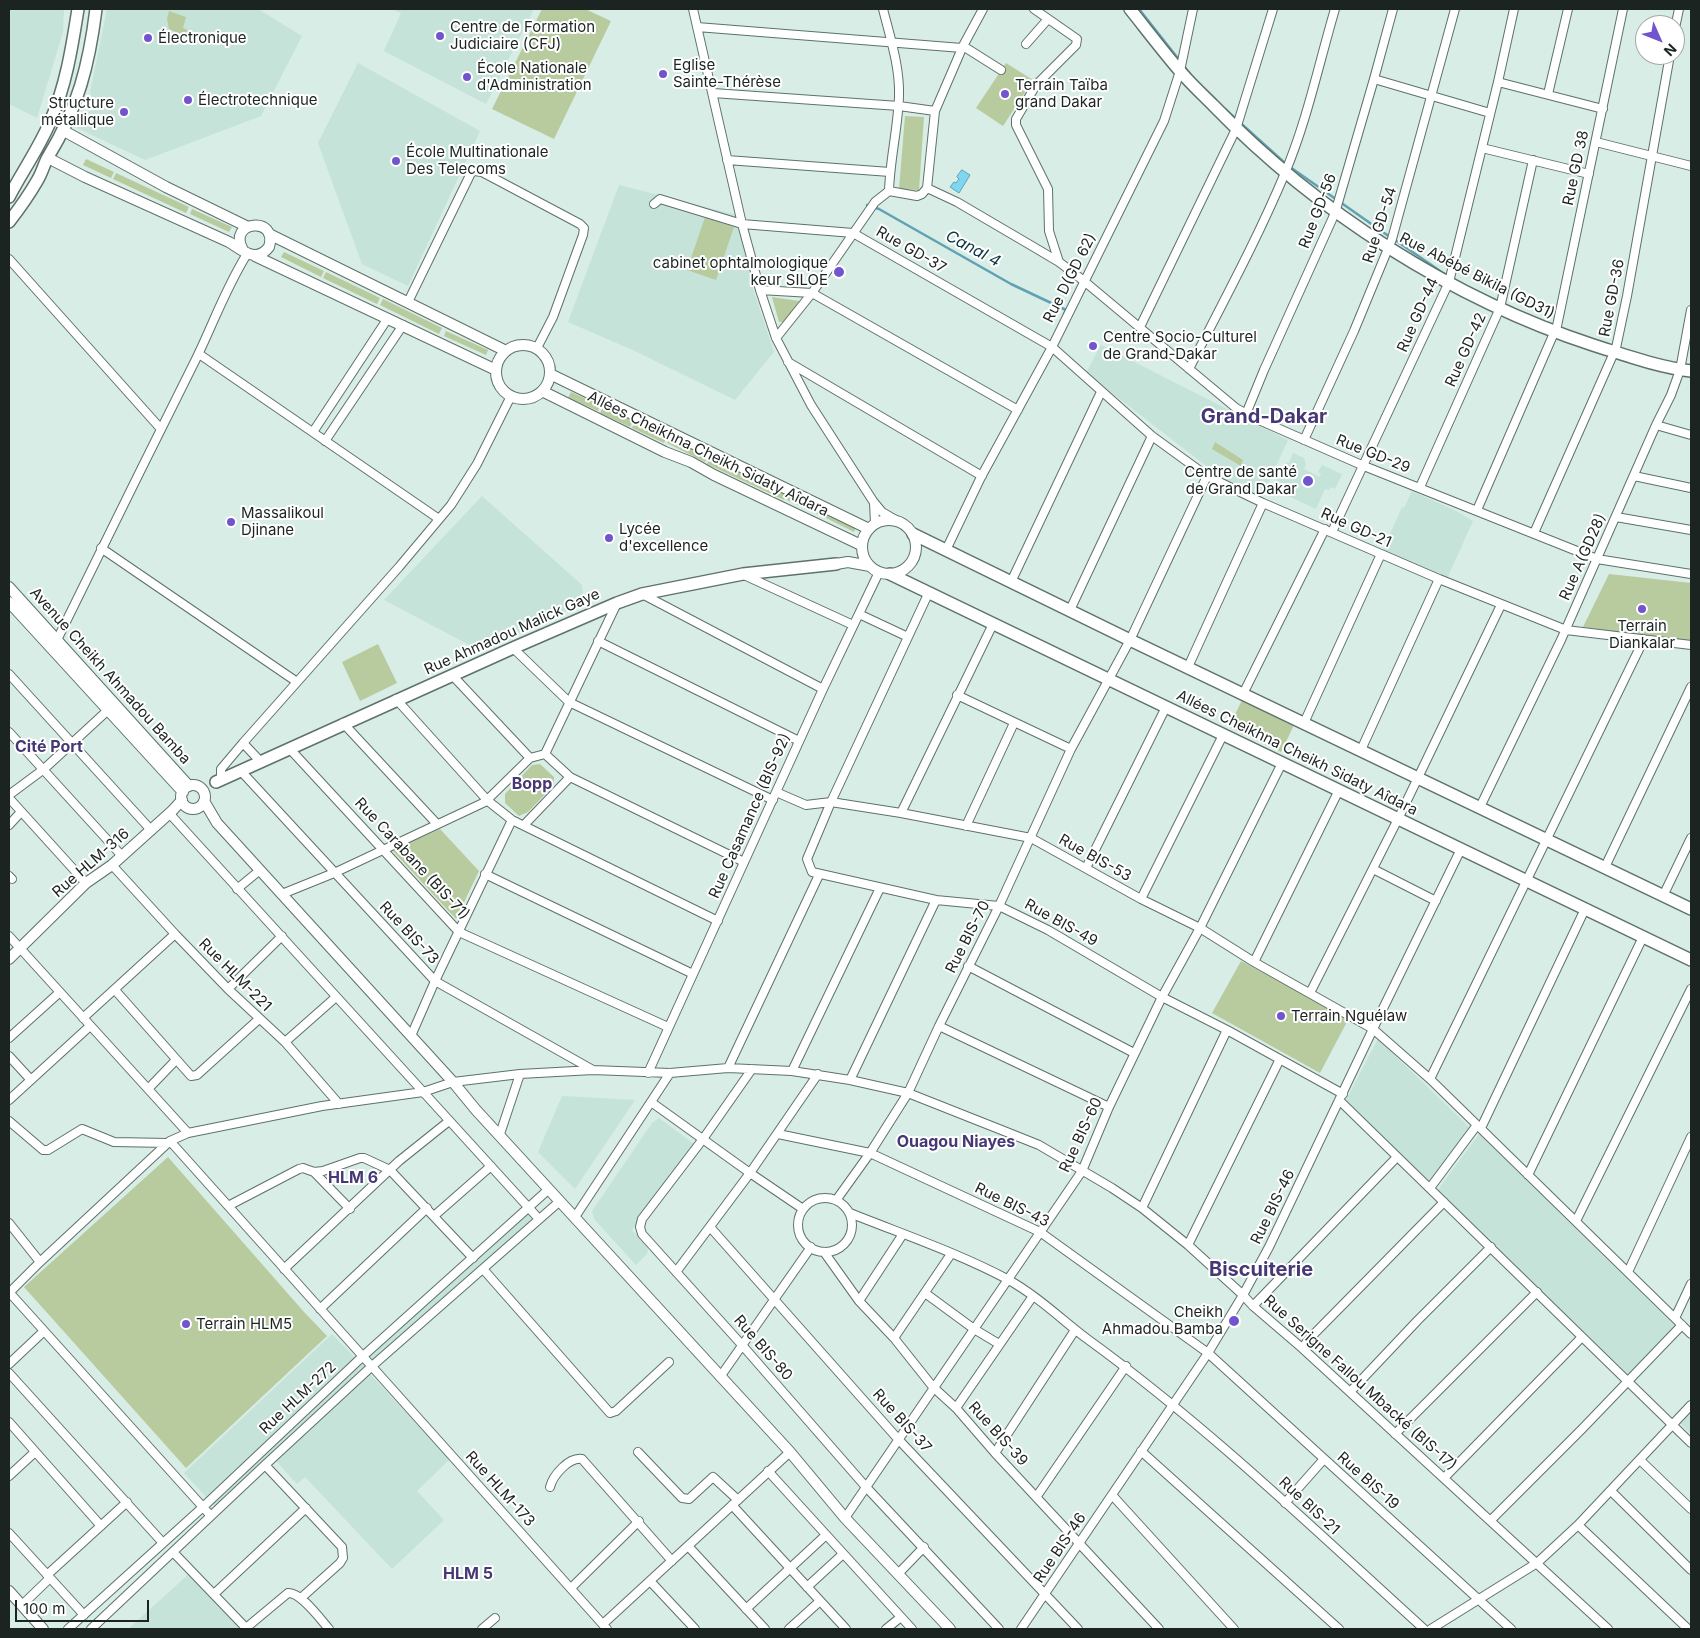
<!DOCTYPE html>
<html>
<head>
<meta charset="utf-8">
<style>
	body { margin:0 }
	#map { position:relative; width:1700px; height:1638px; overflow:hidden; background:#d7ede5; font-family:Inter,sans-serif }
	canvas { display:block }
	.frame { position:absolute; inset:0; border:10px solid #1c2422; pointer-events:none }
	.north { position:absolute; left:1635px; top:15px; width:50px; height:50px; box-sizing:border-box; background:#fff; border:1px solid #a4a7a7; border-radius:50%; rotate:134deg; font-size:14px; font-weight:700; line-height:20px; text-align:center; color:#1c2422 }
	.north::after { content:''; display:block; margin:auto; width:18px; height:22px; background:#7254ce; clip-path:polygon(50% 0,100% 100%,50% 72%,0 100%) }
	.scale { position:absolute; left:15px; top:1600px; width:134px; height:22px; box-sizing:border-box; border:2px solid #1c2422; border-top:0; padding-left:6px; font-size:15px; line-height:18px; white-space:nowrap; color:#1c2422; -webkit-text-stroke:4px #fff; paint-order:stroke }
</style>
</head>
<body>
<div id="map">
<canvas width="1700" height="1638"></canvas>
<div class="frame"></div>
<div class="north">N</div>
<div class="scale">100 m</div>
</div>
<script>
const ctx = document.querySelector('canvas').getContext('2d');
ctx.lineJoin = 'round';
function fillPath(path, color) { ctx.fillStyle = color; ctx.fill(path, 'evenodd'); }
function stroke(path, color, width, dash) { ctx.strokeStyle = color; ctx.lineWidth = width; ctx.lineCap = dash ? 'butt' : 'round'; ctx.setLineDash(dash || []); ctx.stroke(path); }
function drawText(font, color, halo, rows, align = 'center') {
  ctx.font = font + ' Inter,sans-serif'; ctx.lineWidth = 4; ctx.setLineDash([]); ctx.textBaseline = 'middle'; ctx.strokeStyle = halo; ctx.fillStyle = color; for (const [text, x, y, turn = 0] of rows) {
    ctx.save(); ctx.translate(x, y); ctx.rotate((+turn || 0) * Math.PI / 180); ctx.textAlign = isNaN(turn) ? turn : align; if (halo) ctx.strokeText(text, 0, 0); ctx.fillText(text, 0, 0); ctx.restore();
  }
}
fillPath(new Path2D(`
	M9,9h55l-1,23 -26,86 -28,-14z
	M107,9h151l44,27 -41,80 -116,44 -68,-32 8,-14 12,-7 -7,-14z
	M392,9h142l-48,95 -102,-53 17,-38z
	M358,63l122,68 -72,155 -46,-22 -44,-121z
	M619,185l118,30 16,74 21,63 -39,48 -98,-48 -69,-30z
	M1101,345l187,95 -26,57 -40,-19 -136,-105z
	M1293,453l11,5 2,7 -2,4 16,8 1,-3 -3,-2 4,-7 20,9 -7,15 -4,-2 -2,3 -4,-1 -9,20 -28,-13 5,-11 -3,-1 -2,4 -12,-6 3,-6 7,2 3,-7 -5,-2 3,-7 2,1z
	M1412,491l44,20 17,10 -27,60 -64,-29 20,-45 2,1z
	M482,496l100,89 2,17 -43,22 -64,25 -93,-49z
	M1378,1039l92,89 -41,54 -83,-82z
	M562,1096l73,4 -60,89 -37,-37z
	M659,1118l35,26 -62,86 16,18 -1,6 -11,11 -42,-46 -2,-8 60,-88z
	M1479,1134l198,194 -47,48 -193,-185z
	M528,1211l8,8 -170,151 84,89 -33,32 27,29 -52,49 -87,-92 -8,7 -21,-23 -55,52 -37,-40 148,-139 27,28z
	M1691,1411v23l-11,-11z
	M190,1573l53,56h-115z`), '#c5e3d8');
fillPath(new Path2D(`
	M542,9h43l26,12 -57,118 -62,-30z
	M169,11l17,6 -3,11 18,8 -2,6 -30,-13 -2,-10z
	M1006,63l27,17 -30,46 -27,-18z
	M905,116l19,1 -5,73 -20,-1z
	M86,159l28,13 -3,6 -28,-13z
	M116,173l73,34 -3,6 -73,-34z
	M192,209l40,18 -3,5 -39,-18z
	M705,217l29,10 -18,53 -29,-10z
	M284,252l40,19 -3,6 -40,-20z
	M326,272l54,26 -3,6 -54,-26z
	M772,297l27,4 -14,21h-6z
	M383,299l59,29 -3,6 -59,-29z
	M446,331l42,19 -2,5 -42,-19z
	M571,392l29,13 -2,6 -30,-13z
	M603,407l30,14 -3,6 -30,-14z
	M635,422l32,15 -3,6 -32,-15z
	M669,438l39,19 -3,5 -38,-19z
	M1215,442l28,18 -2,6 -29,-17z
	M710,457l77,36 -3,7 -77,-36z
	M790,494l32,15 -3,6 -32,-15z
	M824,510l33,15 -3,7 -32,-16z
	M1609,574l82,9v59l-108,-15z
	M378,644l19,39 -37,18 -18,-39z
	M1242,700l52,25 -13,27 -52,-25z
	M540,764l14,13v8l-26,27 -9,4 -14,-13v-9l27,-29z
	M440,829l39,42 -23,48 -64,-69z
	M1241,961l108,57 -29,55 -108,-60z
	M168,1157l136,155 23,24 -141,132 -162,-181z`), '#b8cb9e');
const water = new Path2D(`
	M962,170l8,5 -11,18 -9,-6 4,-5 2,1 3,-4 -2,-2z`);
fillPath(water, '#7fd6f1');
stroke(water, '#61a1b3', 1);
stroke(new Path2D(`
	M1139,9l41,52
	M1184,66l10,13
	M1225,109l61,55
	M1290,167l100,70
	M867,205l12,4 132,75 55,26 -2,4
	M1395,240l51,35`), '#61a1b3', 2.5);
const minor = new Path2D(`
	M693,9l49,215 18,66 16,48 35,67 62,96 9,11 14,8
	M883,9c7,28 17,58 16,87 -1,32 -9,63 -10,95
	M1034,9l43,30 -1,6 -40,40 -20,34v6l32,64 1,42 10,31
	M697,27l265,21
	M1675,28l4,-19
	M1026,44l22,-25
	M963,46l38,24
	M1374,79l116,34
	M1498,82l105,27
	M713,93l186,13 36,5
	M1548,94l20,-85
	M1596,142l95,24
	M1482,148l107,26
	M727,160l163,12
	M927,188l30,14 75,44 27,16 25,19 152,127 16,9 112,49 233,93 94,15
	M927,188l8,-77 28,-65 20,-37
	M654,204l6,-5 82,25 111,9 199,114 100,89 55,40 56,27 176,76 127,51 125,15
	M9,259l152,170
	M760,290l52,3 206,117
	M408,302l63,-129 3,-2 8,1 98,52 4,4 -1,7 -30,82 -16,31
	M1140,327l96,-198 37,-120
	M776,338l36,-45 63,-91 14,-11 28,5 5,-2 5,-6
	M199,354l240,165
	M788,362l194,114
	M1189,369c33,-65 68,-129 96,-196 22,-52 34,-110 50,-164
	M1246,414l18,-44 71,-157 39,-134 19,-70
	M1656,425l35,10
	M313,432l75,-114
	M1304,440l50,-109 38,-92 63,-230
	M325,441l78,-116
	M1634,476l57,12
	M1420,487l80,-179 33,-148
	M874,503l1,20
	M1477,510l80,-184 66,-317
	M1616,517l75,13
	M1332,532l117,-250 49,-200 16,-73
	M1534,533l82,-185 11,-52 43,-241
	M101,548l196,134
	M946,550l35,-73 71,-130 112,-226 16,-50 13,-62
	M744,575l109,50
	M1011,582l90,-190
	M929,592l-98,210 -24,57 5,13 124,28 63,6 49,24 114,67 65,33 116,64
	M642,594l181,95
	M1070,610l82,-174
	M859,614l49,23
	M57,640c45,-92 91,-185 137,-277 18,-36 31,-74 53,-109
	M598,641l201,100
	M513,648l56,54 204,98
	M1188,667l75,-164
	M9,674l142,156
	M452,675l78,83
	M1243,694l82,-165
	M957,695l114,54
	M396,699l92,102 24,19 206,101
	M343,723l94,101
	M1304,723l77,-169
	M9,732l113,124
	M243,743l17,18
	M289,748l170,184 209,95
	M1361,750l78,-171
	M545,754l72,-151
	M240,770l195,211 158,89
	M221,779v-10l22,-26 156,-176 52,-62 26,-41 34,-68
	M776,792l30,13 25,-3 70,11 130,25 110,61 59,29 54,34 119,67 57,50 261,255
	M9,795l35,-26 63,-58
	M9,798l77,85
	M1480,807l81,-167 95,-215 15,-30 9,-25 11,-60
	M169,813l370,406
	M901,813l92,-189
	M9,825l12,-13
	M524,825l46,-48
	M966,826l48,-103
	M112,865l63,69 53,55 57,53 54,62
	M1605,867l86,-180
	M1086,868l80,-161
	M1373,869l63,32
	M485,874l208,100
	M9,876l3,3
	M237,889l23,-19
	M282,894l52,-21 151,-71 45,-44 15,-4 25,23 174,85
	M1663,896l28,-58
	M1141,899l82,-164
	M9,936l179,197
	M1254,962l85,-172
	M968,966l166,87
	M228,989l54,-53
	M115,990l76,86 6,-1 62,-56
	M1310,993l91,-180 100,-208
	M83,1018l92,-84
	M939,1026l170,81
	M411,1036l24,-55 77,-161
	M9,1038l51,-46
	M285,1042l51,-45
	M9,1056l22,24
	M728,1068l91,-193
	M752,1069l-49,70 -61,80 -2,8 2,7 100,111 124,142 133,142
	M792,1071l88,-183
	M648,1073l175,-384 56,-117
	M1430,1079l214,-440
	M850,1080l86,-180
	M149,1088l27,-28
	M9,1100l81,-74
	M1339,1100l352,343
	M651,1102l99,71 53,36
	M9,1121l34,29h5l34,-21 32,13 54,1
	M1481,1128l104,-219
	M500,1134l20,-60
	M778,1134l92,19 170,79 168,121 303,276
	M170,1141l437,488
	M314,1172l36,37
	M1528,1175l115,-238
	M1430,1188l47,-63
	M798 1225a27 27 0 1 1 54 0a27 27 0 1 1-54 0Z
	M837,1199l33,-46 38,-60 31,-67 60,-120 72,-157 59,-109 77,-164
	M228,1206l71,-37 4,-1 11,4 9,-1 37,-13h4l26,12 83,88
	M1142,1208l85,-178
	M850,1213c52,21 108,40 157,66 29,16 53,39 79,59 120,87 228,191 338,291
	M434,1216l57,-50
	M575,1217l95,-144
	M1576,1221l115,-232
	M9,1223l31,39
	M710,1227l188,212 180,190
	M1188,1245l92,-186
	M824,1252l35,49 35,37 39,49 23,21 39,45 164,176
	M284,1269l115,-108 50,-40
	M483,1269l127,144 6,-2 53,-49
	M676,1272l74,-99 68,-99
	M1628,1272l63,-135
	M9,1292l202,224
	M9,1293l31,-31 130,-121 18,-8 134,-27 101,-14 30,-10 67,-8 73,-4 77,3 58,-5 64,3 58,9 58,13 96,38 35,14 73,43 30,20 46,37 55,50 10,11 49,42 306,281
	M925,1293l49,36 25,15
	M859,1301l44,-67
	M1253,1306l144,-149
	M320,1309l107,-101
	M1675,1318l16,-34
	M894,1338l57,-84
	M1302,1348l9,-11 133,-135
	M9,1364l35,-33
	M9,1373l154,170
	M720,1377l91,-130
	M1350,1392l68,-72 73,-73
	M956,1408l77,-112
	M9,1422l92,104
	M1395,1434l142,-142
	M1141,1451l198,178
	M638,1452l44,46 7,1 24,-22 25,23
	M995,1453l80,-123
	M1640,1460l51,49
	M265,1465l77,82 1,11 -3,5 -39,35
	M768,1471l144,158
	M9,1476l26,-24
	M1444,1478l138,-141
	M550,1487c3,-12 19,-30 32,-28l90,102
	M1611,1491l80,79
	M1112,1495l122,134
	M1037,1496l89,-130
	M1285,1503l39,-44
	M732,1505l114,124
	M845,1518l237,-347 27,-64 53,-110 38,-69 82,-165
	M1491,1520l91,-91 100,-104
	M1578,1525l110,104
	M9,1533l75,82
	M688,1546l77,83
	M173,1552l74,77
	M898,1574l26,-27
	M47,1575l80,-73
	M650,1581l45,48
	M807,1587l36,-33
	M571,1588l68,-67
	M214,1594l92,-86
	M22,1605l28,-27
	M746,1609l80,-74
	M603,1624l187,-172
	M246,1628l42,-35c13,-1 33,27 41,36
	M68,1629l135,-122 159,-150 187,-168
	M91,1629l174,-164 106,-98 189,-166
	M482,1629l13,-11
	M789,1629l31,-28
	M886,1629l15,-12
	M1021,1629l187,-276 35,-58 26,-48 104,-218 88,-180
	M1431,1629l106,-66 41,-38 113,-120`);
const tertiary = new Path2D(`
	M64,131l102,56 82,40
	M48,158l37,19 144,65c13,8 27,22 40,5 10,-32 -43,-26 -26,3
	M269,234l237,117
	M255,256l241,114
	M496 372a27 27 0 1 1 54 0a27 27 0 1 1-54 0Z
	M550,374l319,155
	M542,391l123,61 26,10 23,13 147,70
	M862 547a27 27 0 1 1 54 0a27 27 0 1 1-54 0Z
	M836,564l12,-2 22,4
	M9,587l180,199
	M9,602l174,190
	M181 797a12 12 0 1 1 24 0a12 12 0 1 1-24 0Z
	M204,801l13,22 236,259 23,28 314,342 55,66 105,111
	M9,959l77,-76 26,-18 60,-54 10,-11
	M9,1591l34,38`);
const secondary = new Path2D(`
	M1130,9c16,20 32,41 49,61 11,13 23,24 35,36 103,106 238,193 379,239 32,10 65,22 98,26
	M9,197c13,-25 30,-49 41,-75 16,-36 22,-75 28,-113
	M9,222c10,-13 20,-27 28,-41 5,-8 7,-17 11,-24 30,-49 41,-92 48,-148
	M913,534l217,106 561,269
	M890,574l801,386
	M216,782l297,-134 104,-45 25,-9 101,-20 93,-10`);
stroke(minor, '#5e716b', 10);
stroke(tertiary, '#5e716b', 12);
stroke(secondary, '#5e716b', 14);
stroke(minor, '#fff', 8);
stroke(tertiary, '#fff', 10);
stroke(secondary, '#fff', 11);
for (const [x, y, r, color] of [
	[440,36,5,"#7254ce"],
	[148,38,5,"#7254ce"],
	[663,74,5,"#7254ce"],
	[467,77,5,"#7254ce"],
	[1005,94,5,"#7254ce"],
	[188,100,5,"#7254ce"],
	[124,112,5,"#7254ce"],
	[396,161,5,"#7254ce"],
	[839,272,6,"#7254ce"],
	[1093,346,5,"#7254ce"],
	[1308,481,6,"#7254ce"],
	[231,522,5,"#7254ce"],
	[609,538,5,"#7254ce"],
	[1642,609,5,"#7254ce"],
	[1281,1016,5,"#7254ce"],
	[1234,1321,6,"#7254ce"],
	[186,1324,5,"#7254ce"]
]) { const dot = new Path2D(); dot.arc(x, y, r, 0, 2 * Math.PI); ctx.fillStyle = color; ctx.fill(dot); stroke(dot, '#fff', 2); }
drawText('15px', '#1c2422', '#fff', [
	["Centre de Formation",450,27],
	["Judiciaire (CFJ)",450,44],
	["Électronique",158,38],
	["Eglise",673,65],
	["Sainte-Thérèse",673,82],
	["École Nationale",477,68],
	["d'Administration",477,85],
	["Terrain Taïba",1015,85],
	["grand Dakar",1015,102],
	["Électrotechnique",198,100],
	["Structure",114,103,"right"],
	["métallique",114,120,"right"],
	["École Multinationale",406,152],
	["Des Telecoms",406,169],
	["cabinet ophtalmologique",828,263,"right"],
	["keur SILOE",828,280,"right"],
	["Centre Socio-Culturel",1103,337],
	["de Grand-Dakar",1103,354],
	["Centre de santé",1297,472,"right"],
	["de Grand Dakar",1297,489,"right"],
	["Massalikoul",241,513],
	["Djinane",241,530],
	["Lycée",619,529],
	["d'excellence",619,546],
	["Terrain",1642,626,"center"],
	["Diankalar",1642,643,"center"],
	["Terrain Nguélaw",1291,1016],
	["Cheikh",1223,1312,"right"],
	["Ahmadou Bamba",1223,1329,"right"],
	["Terrain HLM5",196,1324]
], 'left');
drawText('15px', '#1c2422', '#fff', [
	["Rue GD 38",1576,168,-78],
	["Rue GD-56",1318,211,-69],
	["Rue GD-54",1380,225,-72],
	["Rue GD-37",911,250,30],
	["Rue Abébé Bikila (GD31)",1477,276,27],
	["Rue D(GD 62)",1070,278,-63],
	["Rue GD-36",1612,298,-79],
	["Rue GD-44",1418,315,-66],
	["Rue GD-42",1466,350,-66],
	["Allées Cheikhna Cheikh Sidaty Aîdara",708,454,26],
	["Rue GD-29",1373,454,22],
	["Rue GD-21",1356,528,24],
	["Rue A(GD28)",1583,557,-66],
	["Rue Ahmadou Malick Gaye",512,632,-24],
	["Avenue Cheikh Ahmadou Bamba",110,676,48],
	["Allées Cheikhna Cheikh Sidaty Aîdara",1297,753,26],
	["Rue Casamance (BIS-92)",750,816,-66],
	["Rue BIS-53",1095,858,29],
	["Rue Carabane (BIS-71)",412,859,47],
	["Rue HLM-316",91,863,-41],
	["Rue BIS-49",1061,923,29],
	["Rue BIS-73",409,933,47],
	["Rue BIS-70",968,937,-63],
	["Rue HLM-221",235,975,45],
	["Rue BIS-60",1081,1135,-65],
	["Rue BIS-43",1012,1205,26],
	["Rue BIS-46",1273,1207,-64],
	["Rue BIS-80",763,1348,49],
	["Rue Serigne Fallou Mbacké (BIS-17)",1360,1383,42],
	["Rue HLM-272",298,1398,-43],
	["Rue BIS-37",902,1421,48],
	["Rue BIS-39",998,1434,48],
	["Rue BIS-19",1368,1481,42],
	["Rue HLM-173",500,1489,48],
	["Rue BIS-21",1309,1506,43],
	["Rue BIS-46",1060,1548,-56]
]);
drawText('italic 16px', '#0d3742', '#fff', [
	["Canal 4",973,249,28]
]);
drawText('bold 16px', '#453875', '#fff', [
	["Cité Port",49,747],
	["Bopp",532,784],
	["Ouagou Niayes",956,1142],
	["HLM 6",353,1178],
	["HLM 5",468,1574]
]);
drawText('bold 20px', '#453875', '#fff', [
	["Grand-Dakar",1264,417],
	["Biscuiterie",1261,1270]
]);
</script>
</body>
</html>
